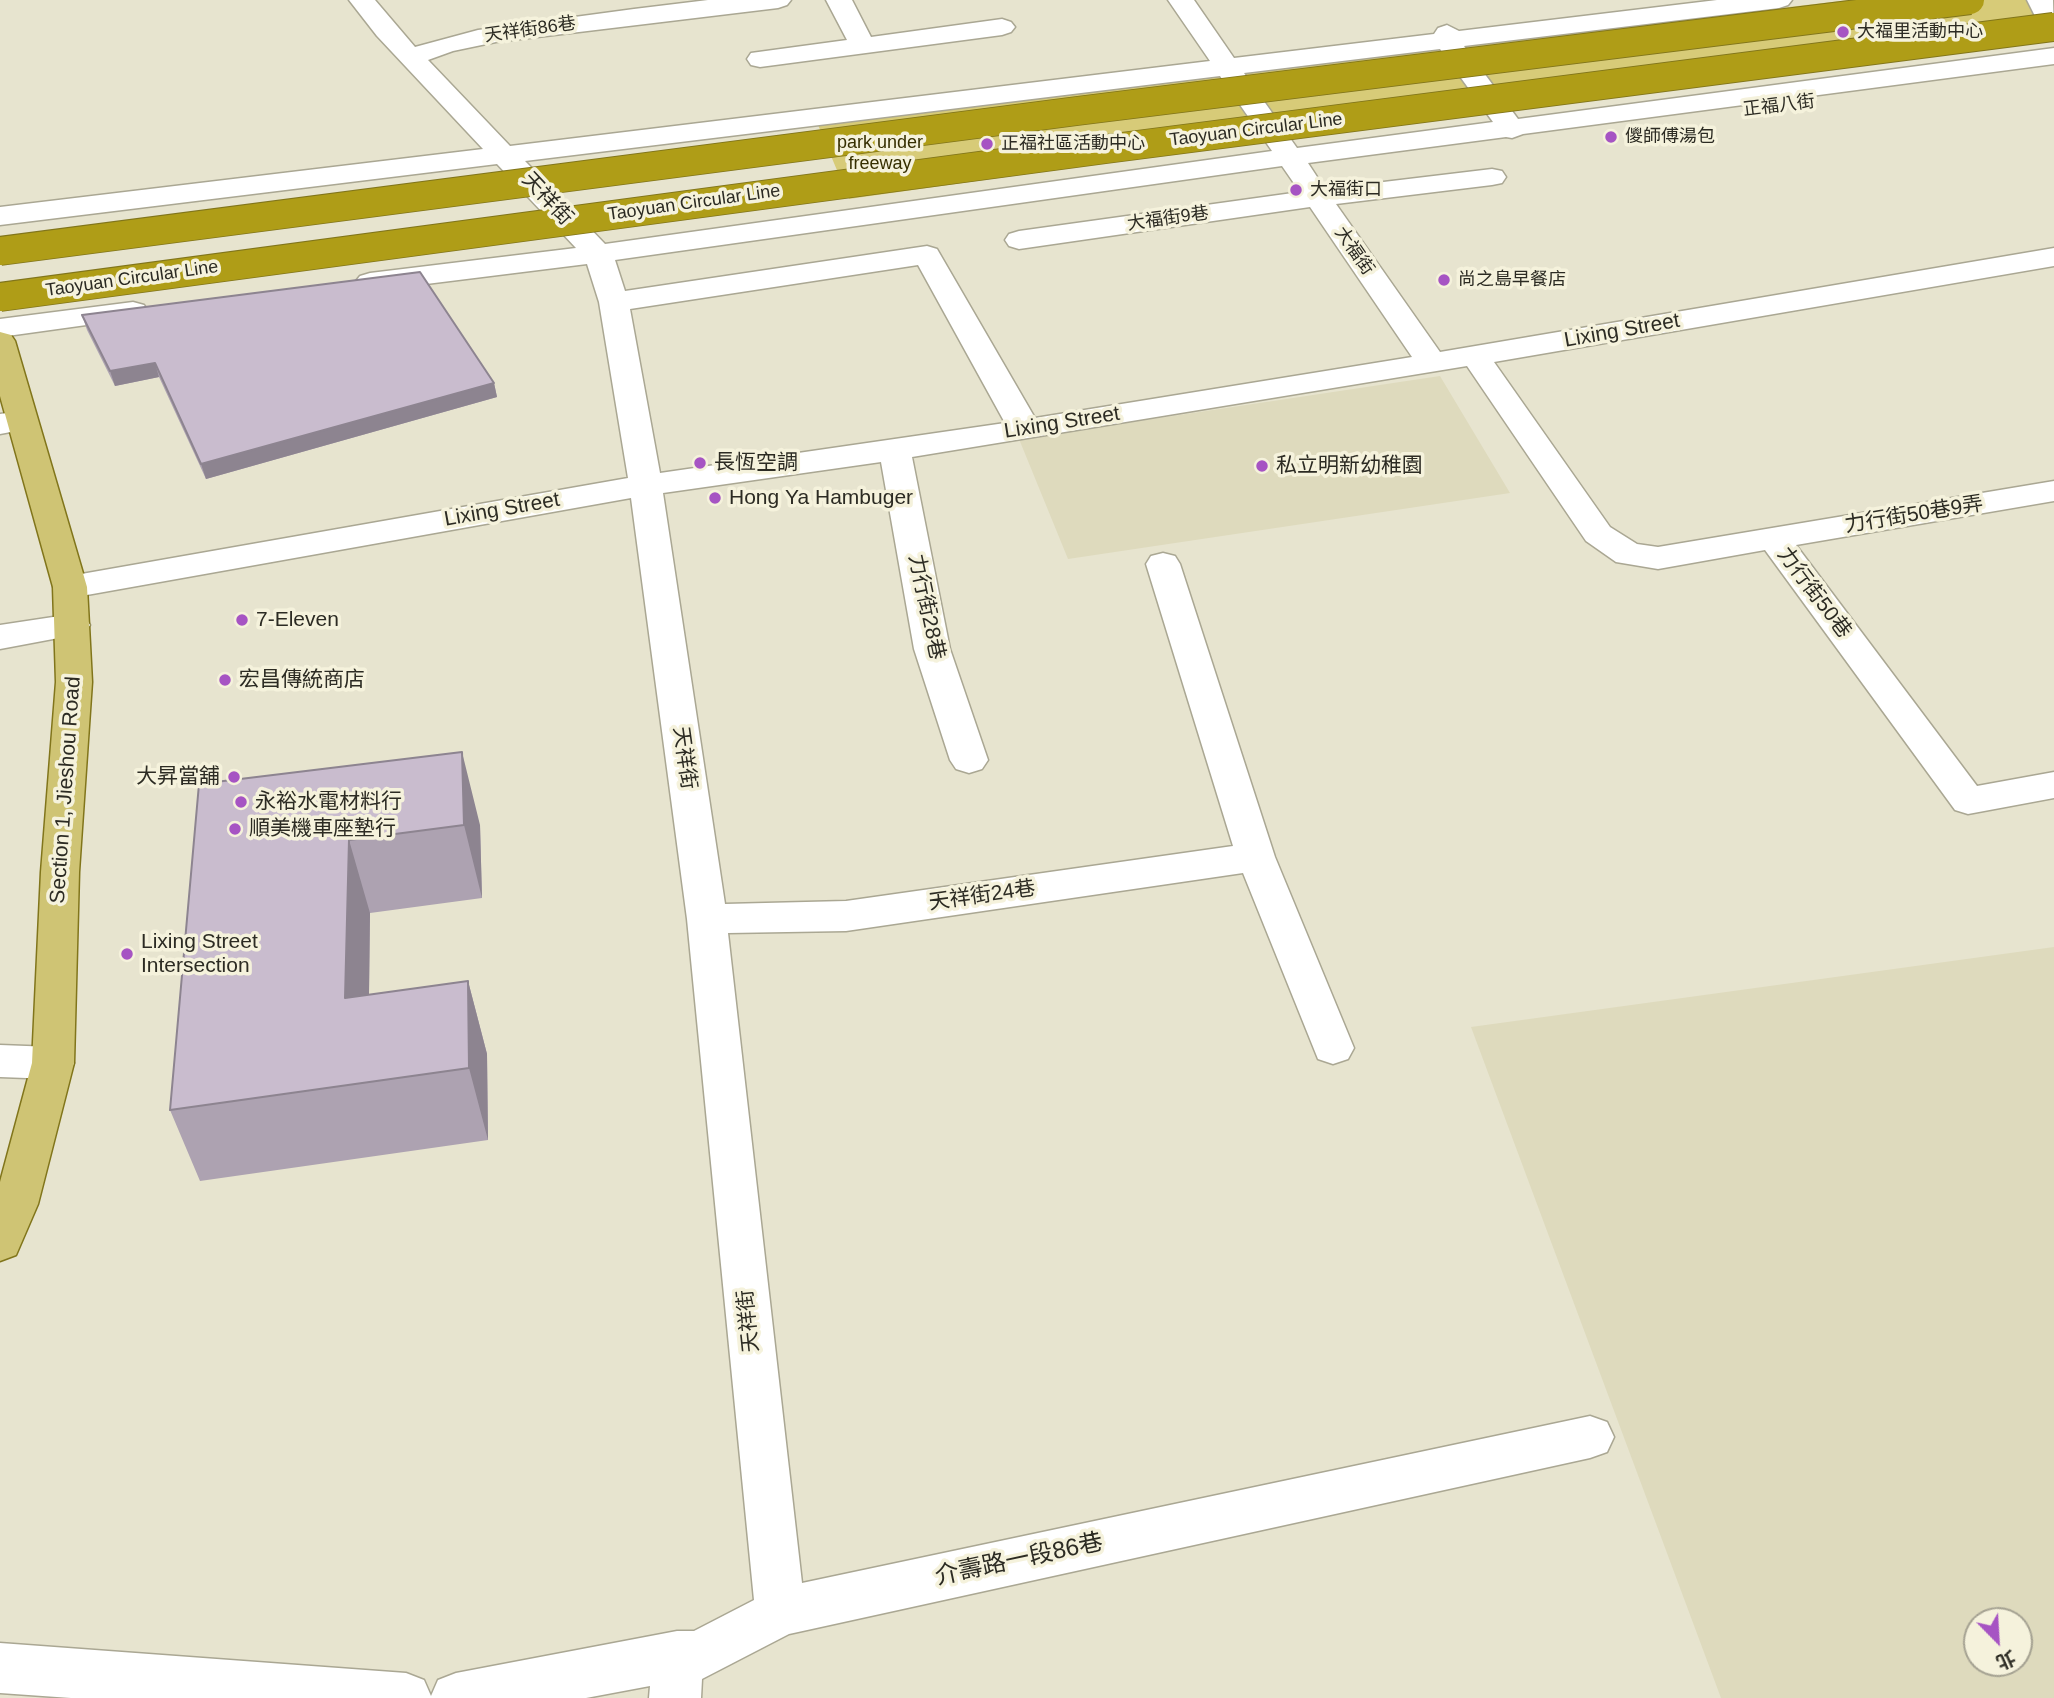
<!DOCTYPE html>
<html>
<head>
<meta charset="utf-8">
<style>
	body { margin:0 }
	#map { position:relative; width:2054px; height:1698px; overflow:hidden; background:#e7e4cf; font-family:Helvetica,"Noto Sans TC",sans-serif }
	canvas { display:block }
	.north { position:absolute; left:1963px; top:1607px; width:70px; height:70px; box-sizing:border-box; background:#f5f2dc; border:2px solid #a5a292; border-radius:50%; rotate:156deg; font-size:19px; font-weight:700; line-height:28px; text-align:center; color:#2c2b23 }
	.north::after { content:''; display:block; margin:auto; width:24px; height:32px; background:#a654c3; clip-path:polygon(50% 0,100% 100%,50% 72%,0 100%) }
</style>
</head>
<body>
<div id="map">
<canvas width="2054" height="1698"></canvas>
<div class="north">北</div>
</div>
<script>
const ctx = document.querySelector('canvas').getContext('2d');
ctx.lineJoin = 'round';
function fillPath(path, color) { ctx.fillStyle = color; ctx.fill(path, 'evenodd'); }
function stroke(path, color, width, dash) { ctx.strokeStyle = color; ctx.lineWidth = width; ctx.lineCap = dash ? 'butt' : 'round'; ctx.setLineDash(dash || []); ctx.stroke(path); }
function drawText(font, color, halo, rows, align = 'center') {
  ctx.font = font + ' Helvetica,"Noto Sans TC",sans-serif'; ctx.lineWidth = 7; ctx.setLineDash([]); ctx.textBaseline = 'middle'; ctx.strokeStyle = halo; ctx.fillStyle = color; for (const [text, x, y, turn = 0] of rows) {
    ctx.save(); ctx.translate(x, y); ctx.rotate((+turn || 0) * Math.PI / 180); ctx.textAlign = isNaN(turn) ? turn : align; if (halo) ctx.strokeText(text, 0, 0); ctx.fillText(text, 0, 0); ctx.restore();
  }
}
fillPath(new Path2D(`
	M1440,376l70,117 -442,66 -49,-120z
	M2054,947v751h-333l-250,-671zM2019,1621v42h-42v-42z`), '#dedabd');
fillPath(new Path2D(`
	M1849,0h205v37l-743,97 -462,65 -33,-79z`), '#d7cb78');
const minor = new Path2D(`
	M349,0h26l40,47 63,-17 156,-21 74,-9h83l-4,5 -9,3 -282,34 -43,9 -25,9 82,86 700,-85 -42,-61h26l40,58 200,-24 4,-6 9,-3 12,6 258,-31h75l-4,5 -9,3 -315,38 54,73 536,-71v16l-531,70 -11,4 -6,-1 -198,26 17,26 167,-20 10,2 4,6 -4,6 -10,2 -156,19 104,148 614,-104v18l-560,96 116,165 27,17 21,3 396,-66v20l-258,44 181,241 77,-14v26l-86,16 -13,-4 -190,-260 -107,19 -42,-7 -30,-21 -119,-175 -555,91 38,192 38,111 -6,9 -13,4 -13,-4 -6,-9 -36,-111 -33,-187 -218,31 62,411 121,-3 387,-55 -87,-282 5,-8 12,-3 12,3 5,8 95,293 79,191 -6,11 -15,5 -15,-5 -75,-186 -397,58 -118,2 74,650 788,-167 17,6 7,15 -7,15 -17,6 -801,176 -87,45 -1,19h-52l1,-12 -64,12h-515l-71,-5v-50l406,30 18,7 7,16 7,-16 18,-7 221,-42h17l60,-31 -67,-681 -56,-421 -561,100 -12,-3 -5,-8 5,-8 12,-3 558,-98 -29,-176 -12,-38 -217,27 -10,-3 -5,-6 5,-6 10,-3 206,-25 -79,-84 -497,61v-18l483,-58 -106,-113zM1440,49l53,73 -196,26 -53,-75zM1220,76l52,75 -667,93 -80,-83zM1282,166l18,26 -281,39 -10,3 -4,6 4,6 10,3 291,-42 102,150 -377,61 -98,-169 -10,-3 -302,45 -10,-31zM918,265l87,158 -345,50 -30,-164z
	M826,0h26l19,37 131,-18 9,3 4,5 -4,5 -9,3 -242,32 -9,-2 -4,-6 4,-6 96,-13z
	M2027,0h26l1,39 -9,-3z
	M133,302l11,3 4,6 -4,6 -144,20v-18z
	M21,411l11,3 5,7 -5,7 -32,6v-20z
	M73,614l12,3 5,8 -5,8 -85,16v-24z
	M0,1045l53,2 15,4 6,12 -6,12 -15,4 -53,-2z`);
const major = new Path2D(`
	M0,332l11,3 4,6 72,246 5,95 -13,190 -5,191 -36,141 -22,51 -16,6v-79l32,-119 9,-191 15,-190 -3,-95 -53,-191z`);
stroke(minor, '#aaa793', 3);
stroke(major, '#81751b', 3);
fillPath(minor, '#fff');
fillPath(major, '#cfc474');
const highwayBridge = new Path2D(`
	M0,251l1077,-140 893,-111
	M0,297l1106,-148 948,-122`);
stroke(highwayBridge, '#81751b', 30, []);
stroke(highwayBridge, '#af9d17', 28);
fillPath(new Path2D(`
	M82,315l412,68 3,14 -291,82 -47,-102 -44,9 -28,-56z
	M199,784l281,41 2,73 -112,15 -1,82 99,-14 19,73 1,86 -288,41 -30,-71z`), '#ada2b1');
fillPath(new Path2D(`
	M155,363l4,14 -44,9 -5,-15z
	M494,383l3,14 -291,82 -5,-15z
	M462,752l18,73 2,73 -18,-73z
	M349,840l21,73 -2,158 -23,-73z
	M468,981l19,73 1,86 -19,-72z`), '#8d8490');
const building = new Path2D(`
	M420,272l74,111 -293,81 -46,-101 -45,8 -28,-56z
	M462,752l2,73 -115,15 -4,158 123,-17 1,87 -299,42 29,-326z`);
fillPath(building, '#c9bcce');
stroke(building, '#8d8490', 2);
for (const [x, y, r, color] of [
	[1843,32,7,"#a654c3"],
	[1611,137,7,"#a654c3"],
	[987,144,7,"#a654c3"],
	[1296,190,7,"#a654c3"],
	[1444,280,7,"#a654c3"],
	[700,463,7,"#a654c3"],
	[1262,466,7,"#a654c3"],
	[715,498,7,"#a654c3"],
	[242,620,7,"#a654c3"],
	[225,680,7,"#a654c3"],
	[234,777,7,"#a654c3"],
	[241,802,7,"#a654c3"],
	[235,829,7,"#a654c3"],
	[127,954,7,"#a654c3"]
]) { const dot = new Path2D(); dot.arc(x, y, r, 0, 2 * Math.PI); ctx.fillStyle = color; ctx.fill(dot); stroke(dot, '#f5f2dc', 2.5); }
drawText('18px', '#2c2b23', '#f5f2dc', [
	["天祥街86巷",530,30,-8],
	["正福八街",1779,106,-7],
	["Taoyuan Circular Line",1256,130,-7],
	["Taoyuan Circular Line",694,203,-8],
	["大福街9巷",1168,219,-8],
	["大福街",1354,251,55],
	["Taoyuan Circular Line",132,279,-8]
]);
drawText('18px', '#2c2b23', '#f5f2dc', [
	["大福里活動中心",1857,32],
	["儍師傅湯包",1625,137],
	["正福社區活動中心",1001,144],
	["大福街口",1310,190],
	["尚之島早餐店",1458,280]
], 'left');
drawText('18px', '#362f01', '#f5f2dc', [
	["park under",880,143],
	["freeway",880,164]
]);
drawText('21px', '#2c2b23', '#f5f2dc', [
	["天祥街",547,199,47],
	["Lixing Street",1622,331,-10],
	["Lixing Street",1062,423,-9],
	["Lixing Street",502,510,-10],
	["力行街50巷9弄",1914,515,-9],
	["力行街50巷",1814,593,53],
	["力行街28巷",926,607,78],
	["天祥街",684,758,82],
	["Section 1, Jieshou Road",66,790,-86],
	["天祥街24巷",982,896,-8],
	["天祥街",749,1321,-96]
]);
drawText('21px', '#2c2b23', '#f5f2dc', [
	["長恆空調",714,463],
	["私立明新幼稚園",1276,466],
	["Hong Ya Hambuger",729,498],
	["7-Eleven",256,620],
	["宏昌傳統商店",239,680],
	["大昇當舖",220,777,"right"],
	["永裕水電材料行",255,802],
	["順美機車座墊行",249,829],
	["Lixing Street",141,942],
	["Intersection",141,966]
], 'left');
drawText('24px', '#2c2b23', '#f5f2dc', [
	["介壽路一段86巷",1019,1560,-12]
]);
</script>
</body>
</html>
